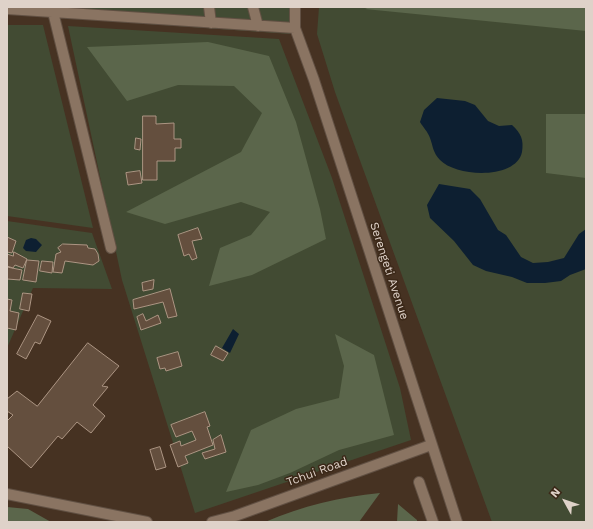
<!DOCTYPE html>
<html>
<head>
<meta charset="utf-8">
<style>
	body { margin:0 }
	#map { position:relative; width:593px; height:529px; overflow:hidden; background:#463222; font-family:"Work Sans",sans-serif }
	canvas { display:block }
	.frame { position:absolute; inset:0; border:8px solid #dfd2c9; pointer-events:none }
	.north { position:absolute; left:545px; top:481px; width:40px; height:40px; -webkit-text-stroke:3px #3b2818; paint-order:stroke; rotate:310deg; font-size:11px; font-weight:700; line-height:16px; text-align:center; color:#dfd2c9 }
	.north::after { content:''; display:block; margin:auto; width:14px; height:18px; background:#dfd2c9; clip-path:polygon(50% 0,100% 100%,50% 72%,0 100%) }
</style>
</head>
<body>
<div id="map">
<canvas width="593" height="529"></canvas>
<div class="frame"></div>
<div class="north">N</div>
</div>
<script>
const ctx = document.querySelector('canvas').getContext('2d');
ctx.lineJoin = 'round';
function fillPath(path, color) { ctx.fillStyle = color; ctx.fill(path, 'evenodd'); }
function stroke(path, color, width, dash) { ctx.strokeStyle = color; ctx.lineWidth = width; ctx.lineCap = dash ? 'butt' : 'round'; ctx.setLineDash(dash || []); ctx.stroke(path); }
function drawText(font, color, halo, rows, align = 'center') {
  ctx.font = font + ' "Work Sans",sans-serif'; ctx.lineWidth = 3; ctx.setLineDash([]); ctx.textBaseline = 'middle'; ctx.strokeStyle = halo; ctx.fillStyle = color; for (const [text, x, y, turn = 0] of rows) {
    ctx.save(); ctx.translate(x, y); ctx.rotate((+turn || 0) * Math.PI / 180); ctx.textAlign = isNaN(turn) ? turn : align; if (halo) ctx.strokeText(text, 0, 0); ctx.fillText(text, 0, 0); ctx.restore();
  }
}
fillPath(new Path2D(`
	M7,7h282l1,27 -283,-20z
	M319,7h267v515h-94l-157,-430 -18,-58z
	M7,25h36l50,203 -86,-12z
	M68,26l211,13 53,139 68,210 11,52 -216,73 -73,-233z
	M7,221l85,12 20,56 -79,-1 -26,60z`), '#424b33');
fillPath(new Path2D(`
	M370,7h216v24l-221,-22z
	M208,42l61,14 27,66 24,87 6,30 -74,36 -43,11 11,-38 31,-13 19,-23 -29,-10 -76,22 -39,-12 115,-60 21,-39 -28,-27 -56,-1 -51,16 -40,-54z
	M546,114h40v64l-40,-5z
	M335,334l39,21 20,80 -55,15 -49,23 -32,12 -32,7 25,-62 45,-21 43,-11 5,-32z
	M380,493l-21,29h-94c38,-16 74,-25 115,-29z
	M398,504l19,16v2h-20z
	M7,507l21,2 23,13h-44z`), '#5b664b');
fillPath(new Path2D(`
	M437,98l28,3 10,4 13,16 11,5 13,-1c9,8 12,15 10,27 -6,28 -66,25 -82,8 -7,-7 -7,-14 -10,-22 -2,-6 -7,-11 -10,-16l4,-12z
	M439,184l31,5 10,10 18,31 8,5 15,22 12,6 15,-1 16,-4 15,-24 7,-5v40l-16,6 -9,6 -16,2h-18l-15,-6 -26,-6 -13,-6 -19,-24 -24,-23 -3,-13z
	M31,238l5,1 6,6 -6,7 -10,-1 -3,-3 3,-8z
	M233,329l6,5 -9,19 -8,-5z`), '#0d1f31');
const building = new Path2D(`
	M143,116h13v8l18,-1v16h7v9h-6v13h-18v19h-14z
	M136,138l5,1 -1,11 -5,-1z
	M140,171l2,12 -14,2 -2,-12z
	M198,228l4,11 -10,2 5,17 -5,2 -3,-6 -5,2 -6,-21z
	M7,237l9,4 -4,12 -5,-1z
	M63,244l24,1 1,3 7,1 3,5 1,7 -6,4 -28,-4 -3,12 -9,-1 3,-18 5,-2 -3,-4z
	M14,252l13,7 -4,9 -8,-3 -2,3 -6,-2v-12l6,2z
	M27,260l12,1 -3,21 -13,-2z
	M42,261l11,1 -1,11 -12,-2z
	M7,267l15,3 -2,10 -13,-1z
	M154,280l-1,9 -10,2 -1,-8z
	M170,289l7,27 -9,2 -5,-16 -29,7 -1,-9z
	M23,293l9,1 -3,17 -9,-2z
	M7,299l5,1 -2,11 9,2 -3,17 -9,-2z
	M143,314l3,7 12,-6 3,8 -20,7 -4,-13z
	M38,315l13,6 -11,23 -5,-2 -9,17 -9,-5z
	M88,343l31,23 -17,20 6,1 -15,18 12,11 -14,17 -14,-11 -15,17 -4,-3 -27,32 -24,-22v-25l6,-6 -6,-4v-12l10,-8 20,15z
	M216,346l12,7 -5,8 -12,-6z
	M178,352l4,14 -16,5 -1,-3 -5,1 -3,-11z
	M205,412l5,14 -3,1 6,18 -28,11 3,7 -10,4 -8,-22 10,-4 1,5 15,-6 -4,-9 -16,6 -5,-12z
	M221,435l5,17 -21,7 -3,-6 13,-4 -2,-9z
	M160,447l6,20 -10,3 -6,-20z`);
fillPath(building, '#644f3e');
stroke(building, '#ac9583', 1);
const minor = new Path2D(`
	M209,7l2,16
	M253,7l5,19
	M295,7v21l19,52 143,442
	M7,9l288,19
	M53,12l58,236
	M419,482l14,40
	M7,494l140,28
	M212,522l23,-6 196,-71`);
stroke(minor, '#615043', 12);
stroke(minor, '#8a7462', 10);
drawText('12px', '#dfd2c9', '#3b2818', [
	["Serengeti Avenue",389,271,72],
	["Tchui Road",317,472,-20]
]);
</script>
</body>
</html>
